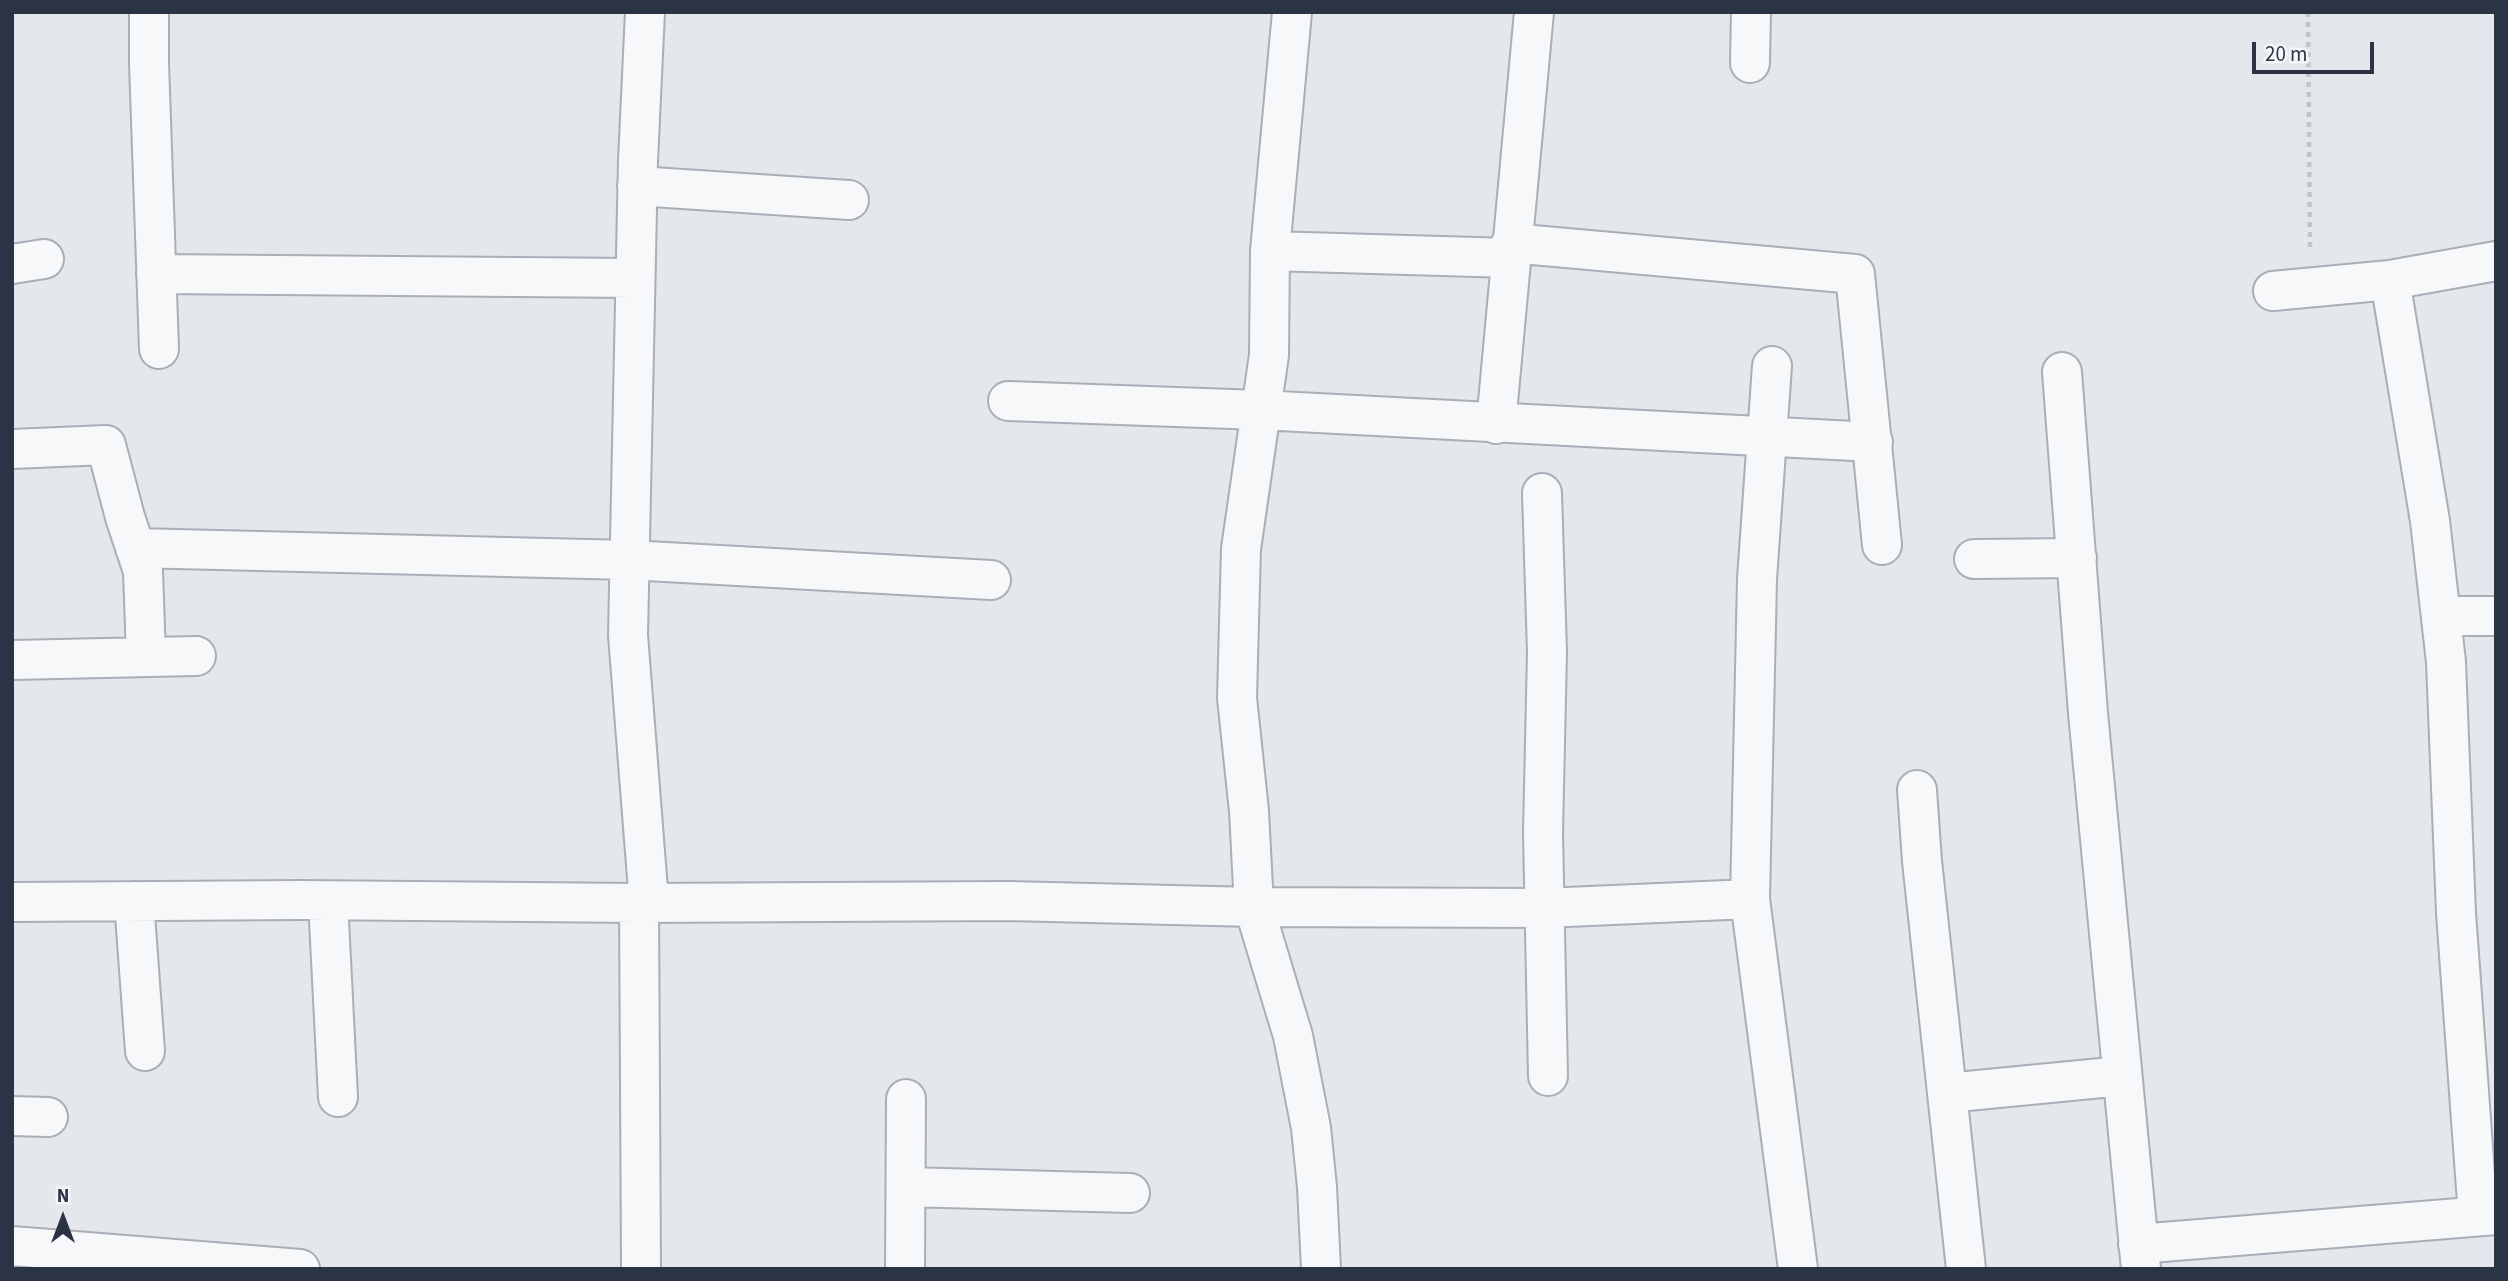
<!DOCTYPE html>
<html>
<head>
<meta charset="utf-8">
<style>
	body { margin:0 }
	#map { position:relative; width:2508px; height:1281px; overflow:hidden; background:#e4e7ec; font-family:"Source Sans 3",sans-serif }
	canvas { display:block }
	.frame { position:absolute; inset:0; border:14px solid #2b3445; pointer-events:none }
	.north { position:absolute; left:28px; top:1183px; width:70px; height:70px; -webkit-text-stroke:5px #f4f6f9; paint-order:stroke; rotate:0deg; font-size:19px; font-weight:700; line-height:28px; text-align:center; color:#2b3445 }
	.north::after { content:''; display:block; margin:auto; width:24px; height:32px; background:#2b3445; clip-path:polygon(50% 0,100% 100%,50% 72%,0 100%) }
	.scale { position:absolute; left:2252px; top:42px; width:122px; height:32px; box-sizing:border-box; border:4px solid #2b3445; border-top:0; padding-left:9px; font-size:21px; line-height:24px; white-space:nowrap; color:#2b3445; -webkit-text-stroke:5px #f4f6f9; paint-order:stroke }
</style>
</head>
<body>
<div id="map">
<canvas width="2508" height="1281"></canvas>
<div class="frame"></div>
<div class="north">N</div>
<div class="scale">20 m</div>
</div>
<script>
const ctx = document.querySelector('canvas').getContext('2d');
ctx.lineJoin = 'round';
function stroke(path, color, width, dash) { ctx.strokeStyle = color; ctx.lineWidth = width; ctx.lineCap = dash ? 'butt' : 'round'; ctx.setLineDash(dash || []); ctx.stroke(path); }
const minor = new Path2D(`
	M149,12v51l10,286
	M645,12l-7,149 -10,474 21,268
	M1292,12l-22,239 -1,104 -28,194 -4,149 12,113 5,96 39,129 18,92 6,59 4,82
	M1750,63l1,-51
	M637,186l212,14
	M1511,243l344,31 27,271
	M1270,251l240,7
	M12,264l32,-5
	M156,274l479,4
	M2390,280l40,241 16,141 10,251 22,303
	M2273,291l117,-11 106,-19
	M1772,366l-15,213 -7,320 48,370
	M2062,372l26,341 53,556
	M1008,401l252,9 613,32
	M1496,424l38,-412
	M12,449l94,-4 19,72 18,54 3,86
	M1542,493l5,159 -4,181 5,243
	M135,548l494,12 362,20
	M1974,559l103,-1
	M2441,616h55
	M12,660l184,-4
	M1917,790l5,71 44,408
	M134,901l11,150
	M328,901l10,196
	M12,902l289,-2 338,3 370,-2 245,6 290,1 206,-9
	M639,903l2,366
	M1947,1093l175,-17
	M12,1116l36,1
	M906,1187l224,6
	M2138,1244l358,-29
	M12,1246l288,23
	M905,1269l1,-170`);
stroke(minor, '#a9aeb7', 42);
stroke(new Path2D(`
	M2308,12l2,236`), '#c2c5cb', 4.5, [5, 5]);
stroke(minor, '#f7f8fa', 38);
</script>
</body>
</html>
